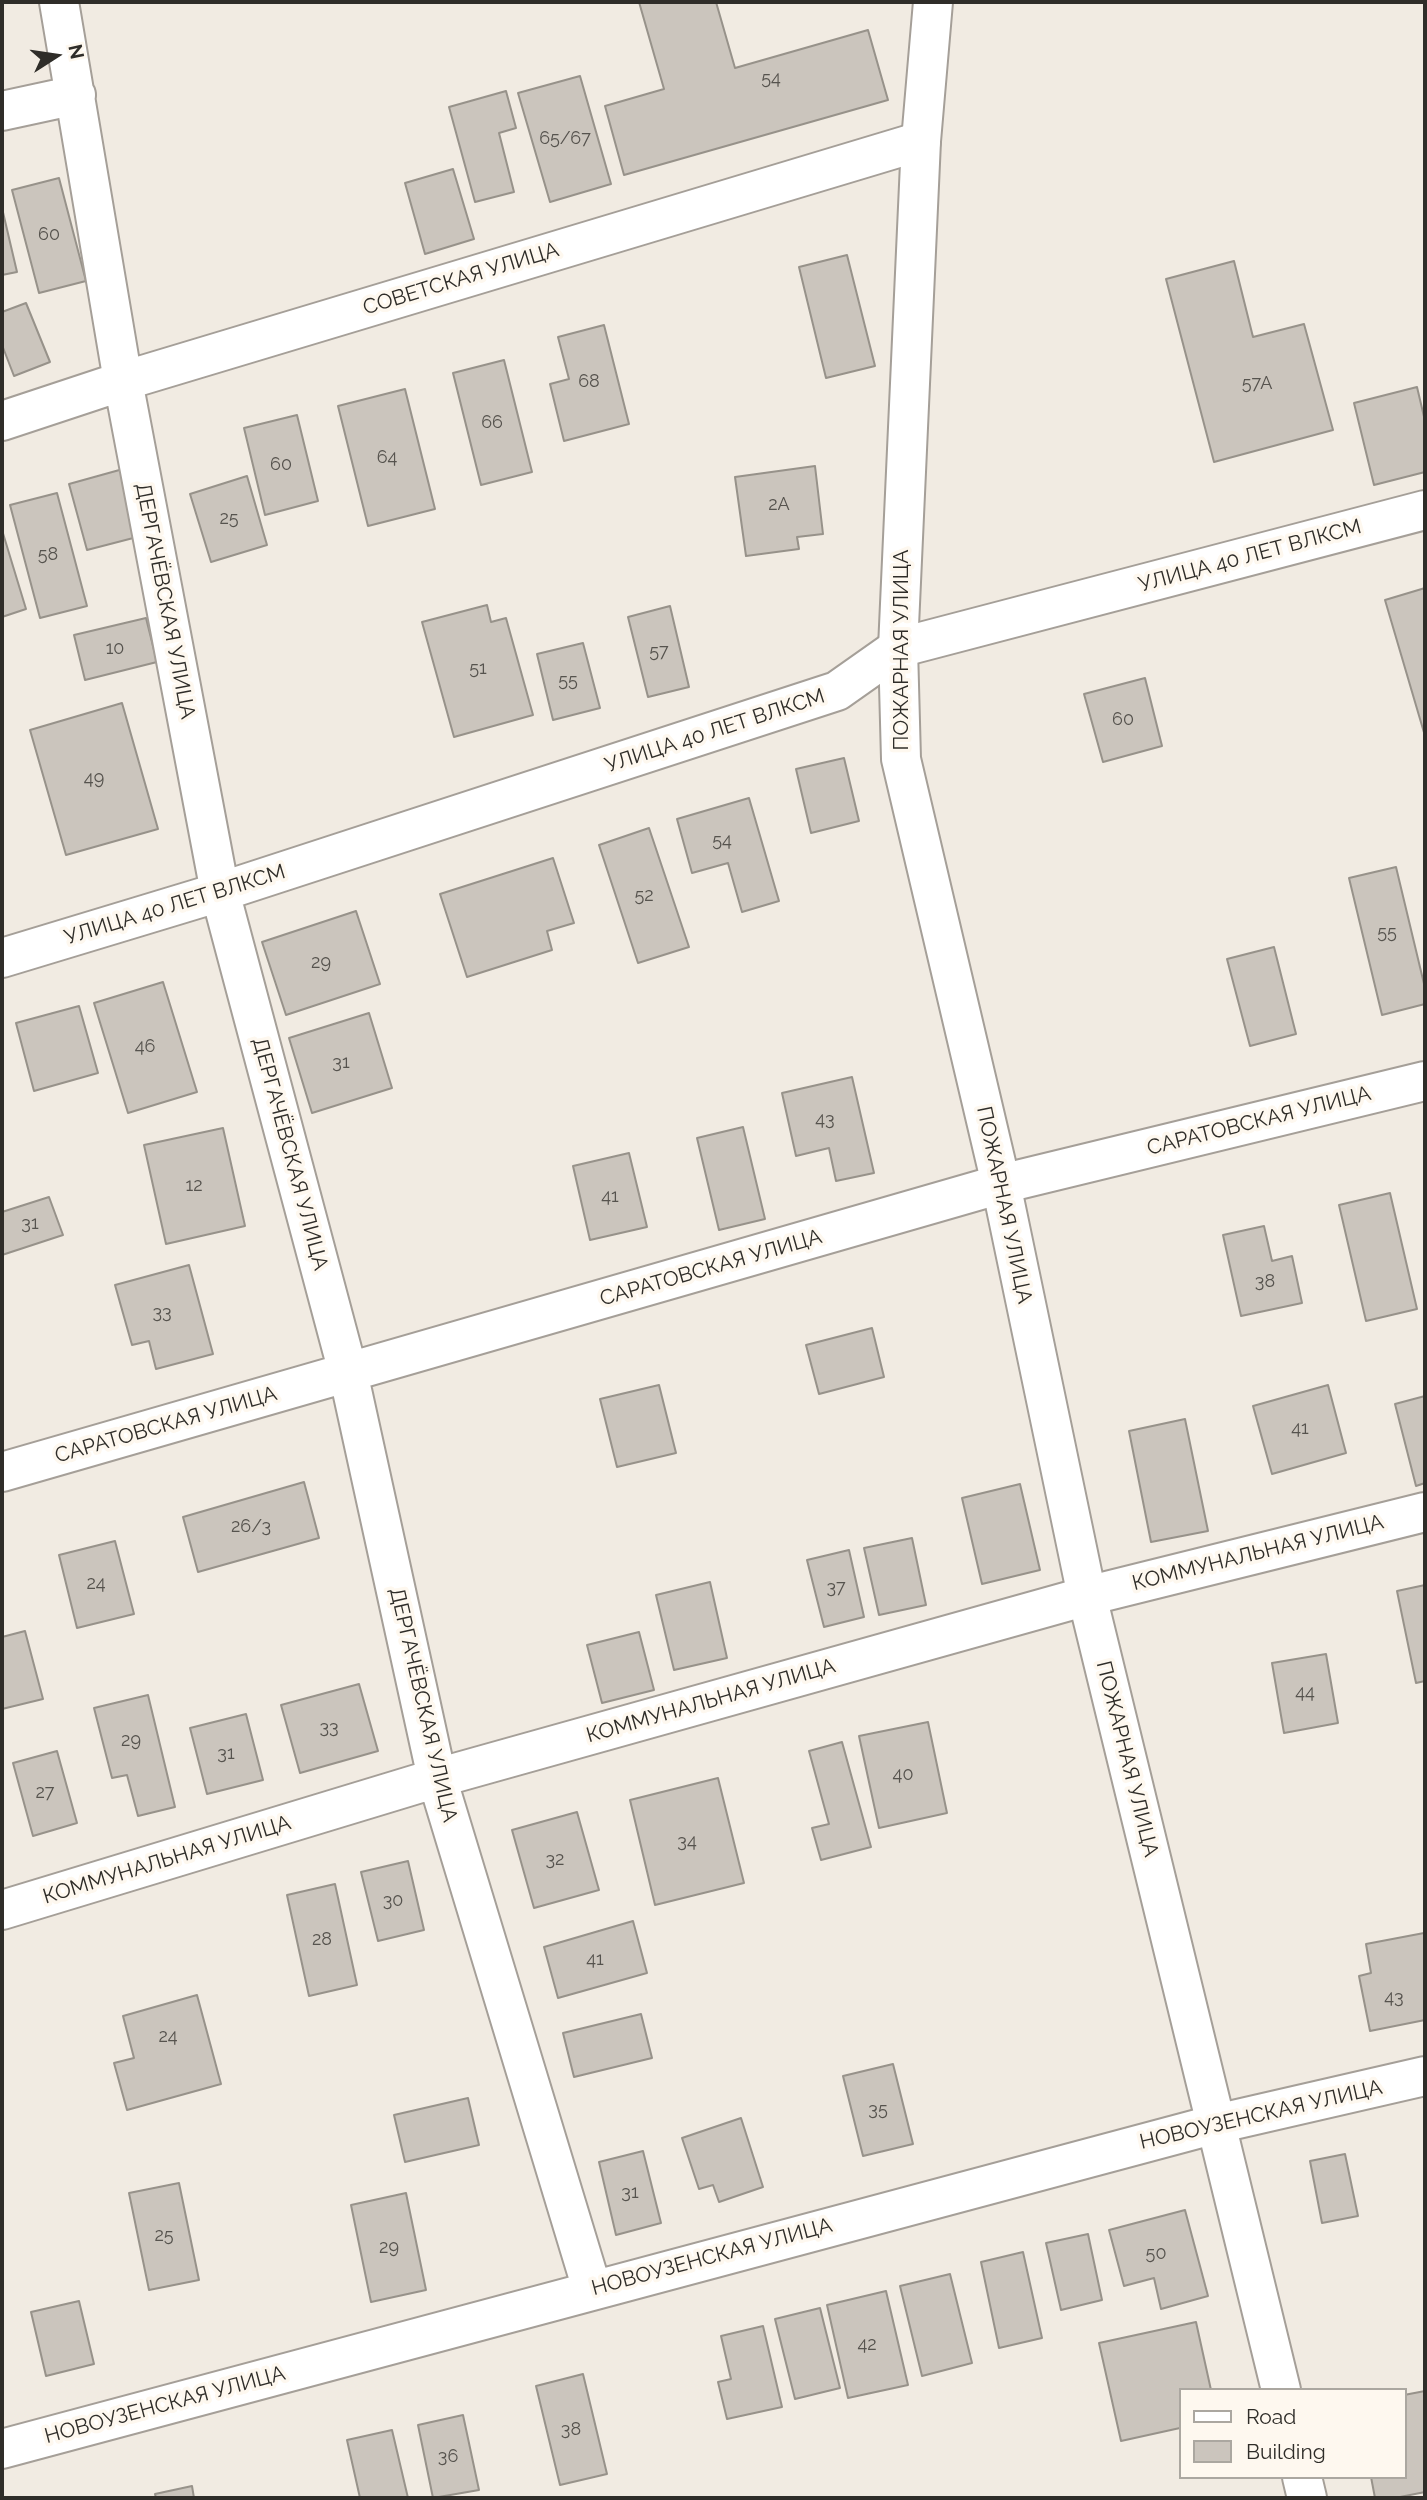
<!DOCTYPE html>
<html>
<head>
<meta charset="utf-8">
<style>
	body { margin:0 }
	#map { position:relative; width:1427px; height:2500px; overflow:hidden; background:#f1ebe2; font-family:Raleway,sans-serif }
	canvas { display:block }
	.frame { position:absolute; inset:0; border:4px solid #2f2d29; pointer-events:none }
	.legend { position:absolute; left:1179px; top:2388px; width:228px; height:91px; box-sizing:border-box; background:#fef8ef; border:2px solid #aba7a0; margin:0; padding:9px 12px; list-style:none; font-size:21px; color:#2f2d29 }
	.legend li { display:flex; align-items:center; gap:14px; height:35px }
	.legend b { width:35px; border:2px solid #aba7a0 }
	.north { position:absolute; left:21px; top:21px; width:70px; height:70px; -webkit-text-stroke:5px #fef8ef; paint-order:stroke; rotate:78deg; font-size:19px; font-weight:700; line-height:28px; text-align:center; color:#2f2d29 }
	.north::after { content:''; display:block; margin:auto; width:24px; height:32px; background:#2f2d29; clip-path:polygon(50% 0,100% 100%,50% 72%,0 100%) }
</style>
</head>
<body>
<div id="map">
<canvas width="1427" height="2500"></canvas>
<div class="frame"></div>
<ul class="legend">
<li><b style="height:9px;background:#fff"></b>Road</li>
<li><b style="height:19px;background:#cbc5bd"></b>Building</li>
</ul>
<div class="north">N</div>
</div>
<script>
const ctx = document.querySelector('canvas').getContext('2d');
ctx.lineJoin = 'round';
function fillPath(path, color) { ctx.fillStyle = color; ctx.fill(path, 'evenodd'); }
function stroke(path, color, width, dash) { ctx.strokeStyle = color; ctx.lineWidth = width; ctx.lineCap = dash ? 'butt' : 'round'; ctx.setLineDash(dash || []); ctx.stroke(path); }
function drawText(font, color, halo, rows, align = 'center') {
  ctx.font = font + ' Raleway,sans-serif'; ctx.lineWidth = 7; ctx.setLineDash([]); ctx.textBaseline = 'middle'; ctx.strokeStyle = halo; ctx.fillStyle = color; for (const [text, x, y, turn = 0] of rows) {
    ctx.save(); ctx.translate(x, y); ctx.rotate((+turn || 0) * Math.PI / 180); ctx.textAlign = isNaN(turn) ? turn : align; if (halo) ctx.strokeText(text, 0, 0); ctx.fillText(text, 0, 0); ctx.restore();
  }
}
const building = new Path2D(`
	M639,2h77l19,66 133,-38 20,70 -264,75 -19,-69 59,-17z
	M580,76l31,108 -61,18 -32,-109z
	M506,91l10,37 -17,5 15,59 -39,10 -26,-95z
	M453,169l21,70 -49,15 -20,-71z
	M59,178l27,103 -47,12 -27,-103z
	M2,208l15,64 -15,3z
	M847,255l28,111 -49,12 -27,-111z
	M1234,261l19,76 51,-13 29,106 -119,32 -48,-183z
	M26,303l24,59 -36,14 -12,-31v-33z
	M604,325l25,99 -65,17 -14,-57 19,-5 -11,-42z
	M504,360l28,112 -51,13 -28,-112z
	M1417,387l8,34v51l-51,13 -20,-82z
	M405,389l30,120 -67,17 -30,-120z
	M297,415l21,86 -53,14 -21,-87z
	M815,466l8,68 -26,3 2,12 -53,7 -11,-79z
	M123,469l18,67 -54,14 -18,-66z
	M247,476l20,69 -56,17 -21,-68z
	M57,493l30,113 -47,12 -30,-113z
	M2,530l24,79 -24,8z
	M1425,588v148l-40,-136z
	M487,605l4,17 15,-4 27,97 -79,22 -32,-115z
	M670,606l19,81 -41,10 -20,-80z
	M146,618l11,44 -72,18 -11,-45z
	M583,643l17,65 -47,12 -16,-66z
	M1145,678l17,68 -59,16 -19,-68z
	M122,703l36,126 -92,26 -36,-125z
	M844,758l15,63 -48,12 -15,-64z
	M749,798l30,103 -37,11 -14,-49 -36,10 -15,-54z
	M649,828l40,119 -51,16 -39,-118z
	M553,858l21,65 -27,8 5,19 -85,27 -27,-83z
	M1396,867l29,121v16l-43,11 -33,-137z
	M356,911l24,73 -94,31 -24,-73z
	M1274,947l22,87 -46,12 -23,-87z
	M163,982l34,110 -69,21 -34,-110z
	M79,1006l19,67 -64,18 -18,-68z
	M369,1013l23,75 -80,25 -23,-75z
	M852,1077l22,96 -38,8 -7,-33 -33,8 -14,-63z
	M743,1127l22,92 -46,11 -22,-92z
	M223,1128l22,98 -79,18 -22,-99z
	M629,1153l18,74 -57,13 -17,-74z
	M1390,1193l27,116 -51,12 -27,-116z
	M49,1197l14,38 -61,20v-43z
	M1264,1226l8,35 20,-5 10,47 -61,13 -18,-81z
	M189,1265l24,89 -57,15 -7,-28 -17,4 -17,-60z
	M872,1328l12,49 -65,17 -13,-49z
	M659,1385l17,68 -59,14 -17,-68z
	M1328,1385l18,68 -74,21 -19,-68z
	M1425,1396v87l-9,3 -21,-82z
	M1185,1419l23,112 -57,11 -22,-111z
	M304,1482l15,56 -121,34 -15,-55z
	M1020,1484l20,86 -58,14 -20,-86z
	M912,1538l14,67 -47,10 -15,-67z
	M115,1541l19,73 -57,14 -18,-73z
	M849,1550l15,67 -40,10 -17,-67z
	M710,1582l17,76 -53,12 -18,-75z
	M1425,1585v96l-9,2 -19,-92z
	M25,1631l18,68 -41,10v-72z
	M639,1632l15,58 -52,13 -15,-58z
	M1326,1654l12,69 -54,10 -12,-70z
	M359,1684l19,67 -78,22 -19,-68z
	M148,1695l27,112 -37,9 -11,-41 -15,3 -18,-70z
	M246,1714l17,66 -56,14 -17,-66z
	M928,1722l19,91 -68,15 -20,-92z
	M842,1742l29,105 -50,13 -9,-32 17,-4 -20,-73z
	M57,1751l20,72 -44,13 -20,-73z
	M718,1778l26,105 -89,22 -25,-105z
	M577,1812l22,78 -65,18 -22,-78z
	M408,1861l16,69 -46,11 -17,-69z
	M335,1884l22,101 -48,11 -22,-101z
	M633,1921l14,52 -89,25 -14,-51z
	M1424,1933l1,87 -55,11 -11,-55 12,-3 -5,-29z
	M197,1995l24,89 -94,26 -13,-47 20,-5 -11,-42z
	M641,2014l11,44 -78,19 -11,-44z
	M893,2064l20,80 -50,12 -20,-80z
	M468,2098l11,47 -74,17 -11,-47z
	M741,2118l22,69 -44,15 -6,-17 -14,4 -17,-51z
	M643,2151l18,72 -45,12 -17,-73z
	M1345,2154l13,62 -36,7 -12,-62z
	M179,2183l20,97 -50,10 -20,-97z
	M406,2193l20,97 -55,12 -20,-97z
	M1185,2210l23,86 -47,13 -7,-31 -30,8 -15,-56z
	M1088,2234l14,66 -41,10 -15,-67z
	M1023,2252l19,86 -43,10 -18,-86z
	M950,2274l22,89 -50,13 -22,-90z
	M886,2291l22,94 -60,13 -21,-93z
	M79,2301l15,63 -48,12 -15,-64z
	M820,2308l20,80 -45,11 -20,-80z
	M1196,2322l15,68h-31v38l-59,13 -22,-98z
	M763,2326l19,81 -55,12 -9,-37 13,-3 -10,-43z
	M583,2374l24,100 -47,11 -24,-99z
	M1425,2391v101l-30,6h-20l-4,-21h33v-82z
	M463,2415l16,75 -46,8 -15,-73z
	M392,2430l16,68h-48l-13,-58z
	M192,2486l2,12h-38l-1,-4z`);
fillPath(building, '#cbc5bd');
stroke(building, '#97928a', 2);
const minor = new Path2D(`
	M59,2l64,379 97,511 128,480 89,406 155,511
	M2,111l74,-16
	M2,421l121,-40 798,-240
	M2,958l218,-66 617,-201 61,-43 527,-138
	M2,1472l999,-288 424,-103
	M2,1910l435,-132 650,-182 338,-84
	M2,2449l1214,-325 209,-48`);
const tertiary = new Path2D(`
	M933,2l-12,139 -23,507 3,111 100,425 86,412 194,794
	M1302,2477l5,21`);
stroke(minor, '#a59f98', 42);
stroke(tertiary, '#a59f98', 42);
stroke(minor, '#fff', 38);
stroke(tertiary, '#fff', 38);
drawText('18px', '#56534e', null, [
	["54",771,79],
	["65/67",565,139],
	["60",49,235],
	["68",589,382],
	["57А",1257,384],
	["66",492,423],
	["64",387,458],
	["60",281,465],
	["2А",779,505],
	["25",229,519],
	["58",48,555],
	["10",115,649],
	["57",659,652],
	["51",478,669],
	["55",568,681],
	["60",1123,720],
	["49",94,779],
	["54",722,841],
	["52",644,896],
	["55",1387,933],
	["29",321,963],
	["46",145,1047],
	["31",341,1063],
	["43",825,1120],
	["12",194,1186],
	["41",610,1197],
	["31",30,1224],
	["38",1265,1282],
	["33",162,1313],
	["41",1300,1429],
	["26/3",251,1527],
	["24",96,1584],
	["37",836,1588],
	["44",1305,1693],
	["33",329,1728],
	["29",131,1741],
	["31",226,1754],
	["40",903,1775],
	["27",45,1793],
	["34",687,1842],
	["32",555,1860],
	["30",393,1901],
	["28",322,1940],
	["41",595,1960],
	["43",1394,1998],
	["24",168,2037],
	["35",878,2110],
	["31",630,2193],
	["25",164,2236],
	["29",389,2248],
	["50",1156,2254],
	["42",867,2345],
	["38",571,2430],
	["36",448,2457]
]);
drawText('21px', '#2f2d29', '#fef8ef', [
	["СОВЕТСКАЯ УЛИЦА",461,279,-17],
	["УЛИЦА 40 ЛЕТ ВЛКСМ",1250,556,-15],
	["ДЕРГАЧЁВСКАЯ УЛИЦА",165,601,79],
	["ПОЖАРНАЯ УЛИЦА",902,650,-90],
	["УЛИЦА 40 ЛЕТ ВЛКСМ",715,731,-18],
	["УЛИЦА 40 ЛЕТ ВЛКСМ",175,905,-17],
	["САРАТОВСКАЯ УЛИЦА",1259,1121,-14],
	["ДЕРГАЧЁВСКАЯ УЛИЦА",290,1154,75],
	["ПОЖАРНАЯ УЛИЦА",1004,1205,78],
	["САРАТОВСКАЯ УЛИЦА",711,1268,-16],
	["САРАТОВСКАЯ УЛИЦА",166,1425,-16],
	["КОММУНАЛЬНАЯ УЛИЦА",1258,1553,-14],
	["КОММУНАЛЬНАЯ УЛИЦА",711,1701,-16],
	["ДЕРГАЧЁВСКАЯ УЛИЦА",423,1705,77],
	["ПОЖАРНАЯ УЛИЦА",1127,1759,76],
	["КОММУНАЛЬНАЯ УЛИЦА",167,1860,-17],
	["НОВОУЗЕНСКАЯ УЛИЦА",1261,2115,-13],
	["НОВОУЗЕНСКАЯ УЛИЦА",712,2257,-15],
	["НОВОУЗЕНСКАЯ УЛИЦА",165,2405,-15]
]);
</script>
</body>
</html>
